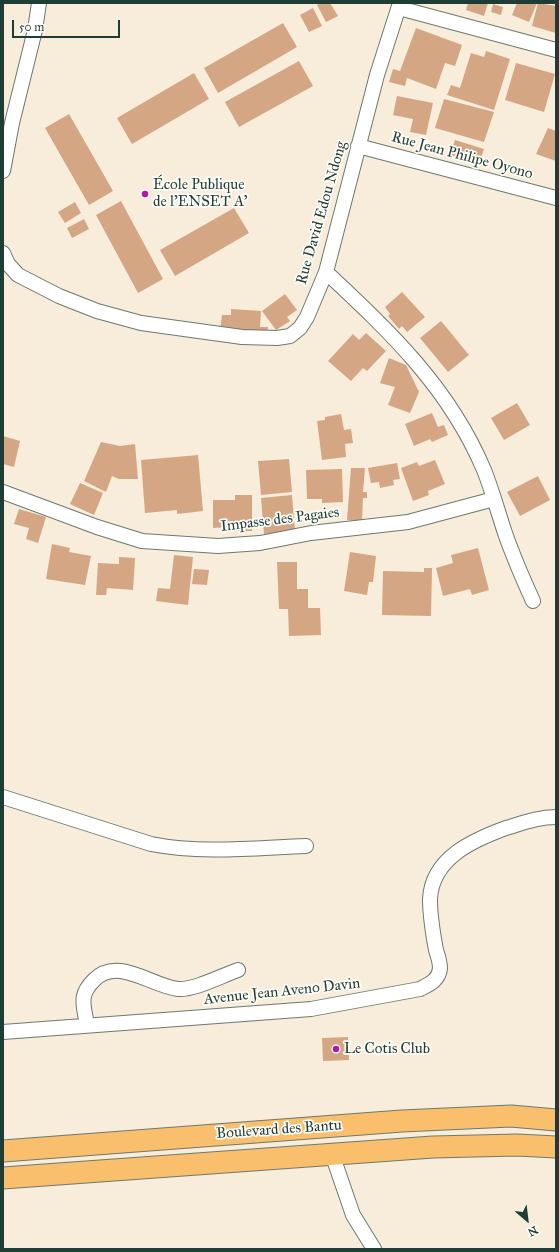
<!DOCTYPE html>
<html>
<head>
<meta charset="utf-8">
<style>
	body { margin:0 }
	#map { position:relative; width:559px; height:1252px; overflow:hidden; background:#f8ecdb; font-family:"IM FELL Great Primer",serif }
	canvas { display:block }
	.frame { position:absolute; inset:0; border:4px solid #1f3d34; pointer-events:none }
	.north { position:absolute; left:507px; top:1200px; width:40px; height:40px; -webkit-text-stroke:3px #fdfcf7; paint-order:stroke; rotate:152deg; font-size:11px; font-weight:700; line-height:16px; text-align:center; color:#1f3d34 }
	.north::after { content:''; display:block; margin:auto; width:14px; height:18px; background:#1f3d34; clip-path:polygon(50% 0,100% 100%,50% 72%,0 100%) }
	.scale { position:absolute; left:12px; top:20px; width:108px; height:18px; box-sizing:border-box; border:2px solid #1f3d34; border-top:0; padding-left:5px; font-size:12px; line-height:14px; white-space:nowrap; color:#1f3d34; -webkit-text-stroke:3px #fdfcf7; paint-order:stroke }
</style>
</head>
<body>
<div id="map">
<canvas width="559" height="1252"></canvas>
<div class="frame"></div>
<div class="north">N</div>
<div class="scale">50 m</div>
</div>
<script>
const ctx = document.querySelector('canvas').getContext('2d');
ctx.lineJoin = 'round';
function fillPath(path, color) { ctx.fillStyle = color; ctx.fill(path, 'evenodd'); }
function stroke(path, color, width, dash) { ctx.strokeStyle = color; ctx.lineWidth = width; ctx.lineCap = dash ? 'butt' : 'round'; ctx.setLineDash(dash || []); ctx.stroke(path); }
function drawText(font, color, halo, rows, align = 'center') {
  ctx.font = font + ' "IM FELL Great Primer",serif'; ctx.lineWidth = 3.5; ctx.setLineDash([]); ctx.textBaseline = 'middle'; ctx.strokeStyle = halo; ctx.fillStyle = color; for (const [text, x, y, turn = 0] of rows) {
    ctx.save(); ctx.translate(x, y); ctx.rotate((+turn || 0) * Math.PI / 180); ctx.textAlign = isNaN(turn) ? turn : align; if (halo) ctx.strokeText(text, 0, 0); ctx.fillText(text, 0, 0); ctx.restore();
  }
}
fillPath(new Path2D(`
	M321,3h9l8,13 -12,6 -9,-17z
	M468,3h20l-4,13 -18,-6z
	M517,3h20l-8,19 -17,-7z
	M538,3l18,3v27l-24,-7z
	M493,4l10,3 -2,8 -10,-3z
	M313,8l9,18 -13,6 -9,-17z
	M283,23l14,24 -79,46 -14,-25z
	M416,28l46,17 -7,21 -10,-3 -9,26 -29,-11 -2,8 -16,-4 4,-13 7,2z
	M486,51l24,8 -16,51 -47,-15 4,-10 9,3 11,-35 13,4z
	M299,61l14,25 -74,41 -14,-25z
	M516,63l39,11 -11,38 -39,-12z
	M194,73l15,26 -77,45 -15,-26z
	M397,96l36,7 -7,32 -16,-3 3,-13 -20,-4z
	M444,99l50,13 -10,30 -49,-14z
	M69,114l44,77 -24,14 -44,-77z
	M548,128l8,3v30l-20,-7z
	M455,140l29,9 -5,15 -29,-9z
	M121,201l42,78 -25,14 -42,-78z
	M75,202l6,11 -16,10 -7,-11z
	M234,208l15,25 -74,43 -15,-26z
	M84,219l5,10 -17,9 -5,-10z
	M402,292l23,25 -18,15 -5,-6 -3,3 -11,-13 2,-2 -5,-7z
	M285,294l12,16 -10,7 3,4 -14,9 -14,-19z
	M231,309l30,2 -1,16h8l-1,8 -47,-4 2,-16h9z
	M441,321l28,34 -21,17 -28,-34z
	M366,333l20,18 -19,20 -4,-3 -12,13 -23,-20 25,-27 6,6z
	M389,358l17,7 13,27 -9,21 -22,-8 7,-18 -15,-4z
	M517,403l13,22 -26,15 -13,-22z
	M432,413l6,14 6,-2 4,10 -16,7 -2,-3 -16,7 -9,-22z
	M341,414l3,16 7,-1 2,14 -8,1 1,13 -24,3 -5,-39 8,-1v-3z
	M3,436l17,5 -6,26 -11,-3z
	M101,442l19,4 15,-2 3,35h-19l-7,-3 -6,16 -22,-11z
	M198,455l5,56 -26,3v-4l-32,3 -4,-53z
	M289,459l3,33 -31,3 -3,-34z
	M435,460l10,24 -17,7 1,4 -16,6 -12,-33 16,-6 2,4z
	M397,463l3,16 -7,1 1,5 -14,3 -1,-6 -8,1 -3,-15z
	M351,468h14l-2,24h4v6h-4l-1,23 -15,-1z
	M342,469l1,33 -21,1v-4h-15l-1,-29z
	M538,476l12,24 -30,16 -13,-24z
	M80,483l23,10 -9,22 -24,-11z
	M235,495h17v36h-23v-4l-16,1v-28h22z
	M292,495l3,36 -31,3 -3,-36z
	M19,509l27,8 -8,26 -12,-4 3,-11 -15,-4z
	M52,544l18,4 -1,4 22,4 -6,29 -39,-6z
	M478,548l11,42 -17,5 -2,-6 -27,7 -7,-28 17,-5 -2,-8z
	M350,552l26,4 -3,26h-4l-2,13 -23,-4z
	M174,555l19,2 -5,48 -32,-4 2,-13 12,1z
	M119,557l16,1 -2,32 -26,-2 -1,7h-10l2,-32 21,1z
	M277,562h20v27h11v19h12l1,27 -32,1 -1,-27h-9z
	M424,568h8l-1,48 -49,-1 1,-44 41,1z
	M194,569l15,1 -2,15 -15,-1z
	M348,1037l1,23 -26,1 -1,-23z`), '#d5a684');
const minor = new Path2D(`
	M399,8l157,42
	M358,146l198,52
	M3,171l9,-48 23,-93 4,-27
	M3,253l5,11 10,11 41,21 38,15 44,12 101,14 35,1 13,-2 10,-8 7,-11 19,-45 51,-197 23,-72
	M326,272c64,60 123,115 158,198 8,20 14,42 21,63 8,23 18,46 28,68
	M3,492l94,35 45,14 76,5 42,-3 51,-10 97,-11 86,-23
	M3,797l148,47c51,10 103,4 155,2
	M87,1025c-3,-20 -9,-29 7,-45 24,-24 57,6 84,9 17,1 43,-13 60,-19
	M3,1032l308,-23 109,-20c10,-5 19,-9 20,-21 0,-5 -2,-12 -4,-18 -3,-16 -6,-34 -6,-51 2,-41 43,-59 76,-71 17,-5 32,-11 50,-11
	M332,1154l21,61 21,34`);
const highway = new Path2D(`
	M3,1151l399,-30 109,-5 45,4
	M3,1178l430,-31 84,-2 39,2`);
stroke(minor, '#6b7a6e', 16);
stroke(highway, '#6b7a6e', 23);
stroke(minor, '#fff', 14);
stroke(highway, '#f9bf6d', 21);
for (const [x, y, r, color] of [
	[145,194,4,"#b5179e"],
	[336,1049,4,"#b5179e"]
]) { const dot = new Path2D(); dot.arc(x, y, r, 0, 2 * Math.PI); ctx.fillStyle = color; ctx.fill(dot); stroke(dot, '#fdfcf7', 1.5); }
drawText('15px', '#1f3d34', '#fdfcf7', [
	["Rue Jean Philipe Oyono",462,156,15],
	["Rue David Edou Ndong",322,213,-74],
	["Impasse des Pagaies",280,520,-7],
	["Avenue Jean Aveno Davin",282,992,-6],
	["Boulevard des Bantu",279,1130,-4]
]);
drawText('15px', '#1f3d34', '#fdfcf7', [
	["École Publique",153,185],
	["de l'ENSET A'",153,202],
	["Le Cotis Club",344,1049]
], 'left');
</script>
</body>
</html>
